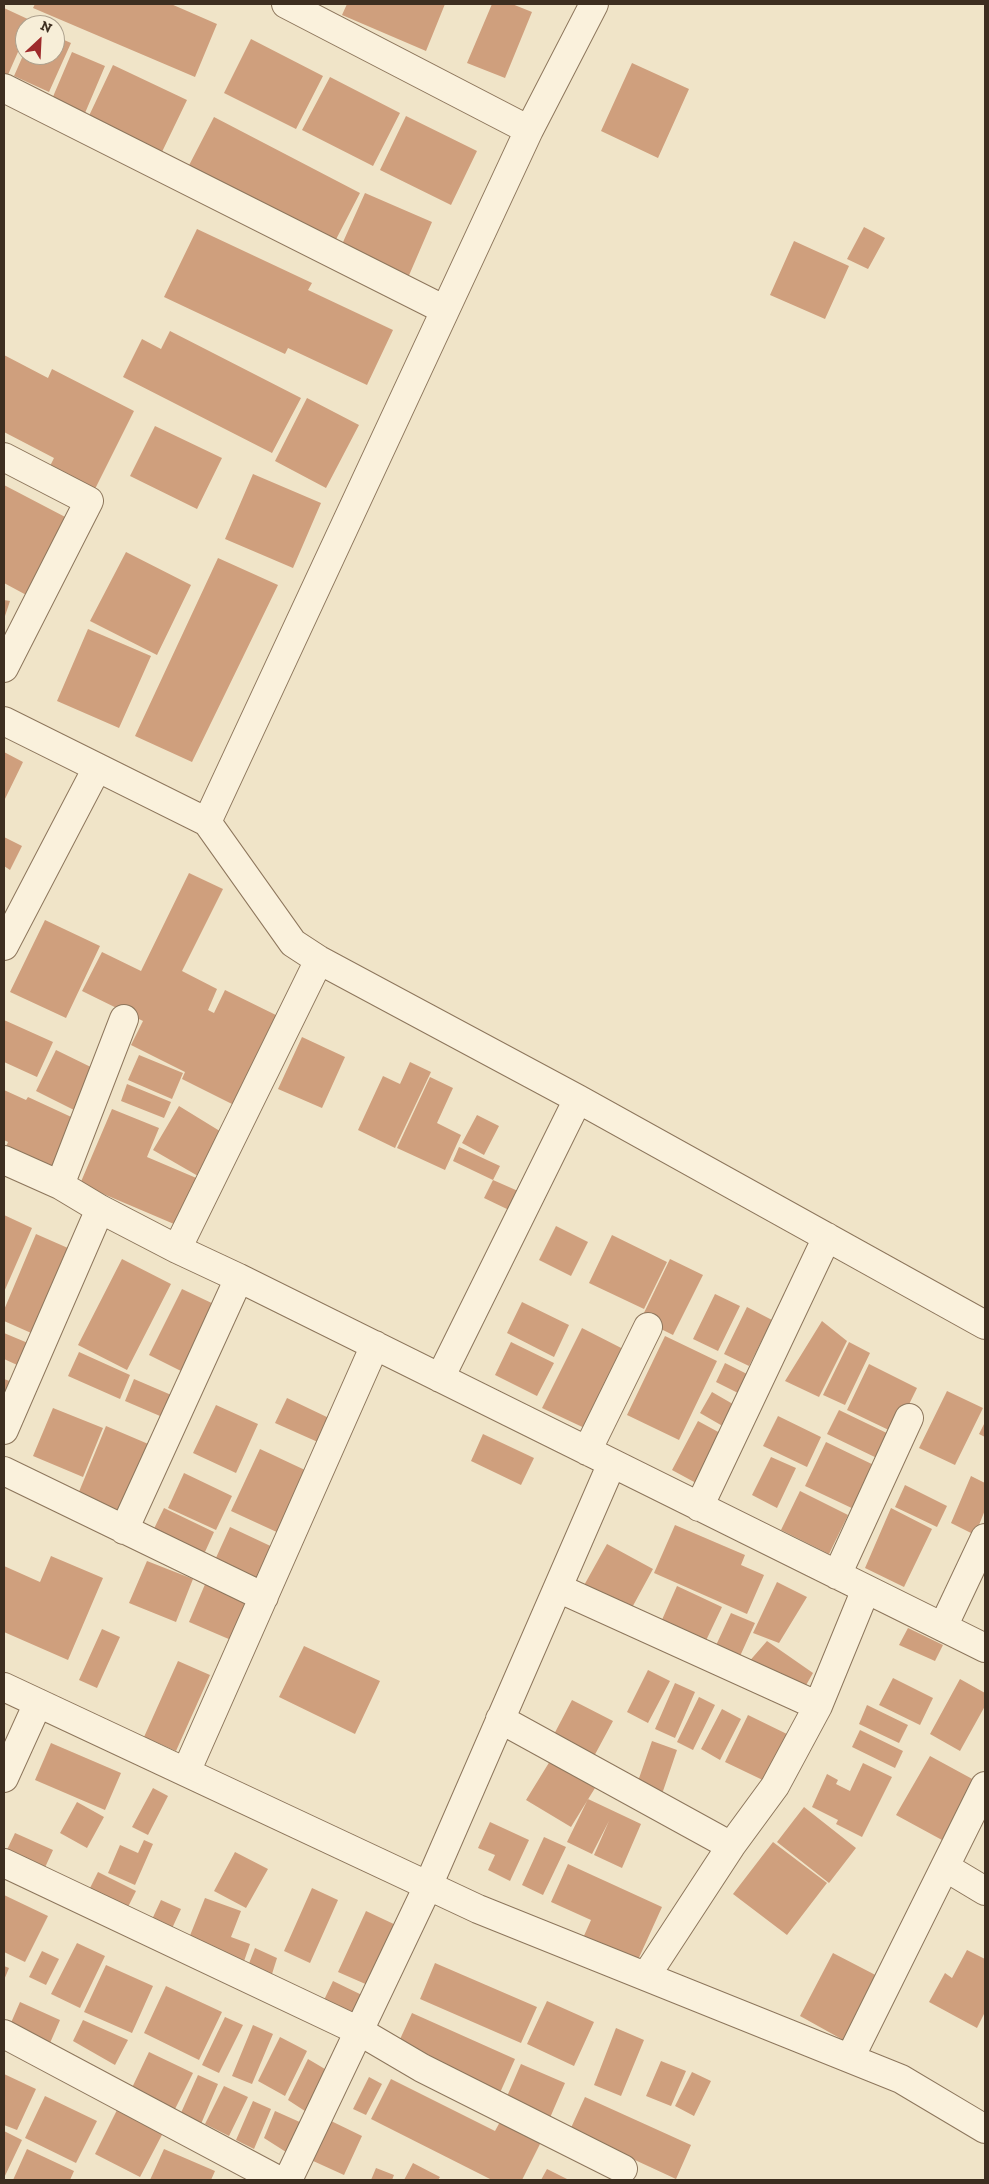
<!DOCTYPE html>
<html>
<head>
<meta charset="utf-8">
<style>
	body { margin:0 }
	#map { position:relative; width:989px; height:2184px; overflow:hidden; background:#f0e4c8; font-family:"Zilla Slab",serif }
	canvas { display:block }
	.frame { position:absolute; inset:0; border:5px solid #3d2e20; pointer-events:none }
	.north { position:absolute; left:15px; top:15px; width:50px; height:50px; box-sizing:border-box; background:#f7eed8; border:1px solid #ada18e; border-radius:50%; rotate:25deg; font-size:14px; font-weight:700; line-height:20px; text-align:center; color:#3d2e20 }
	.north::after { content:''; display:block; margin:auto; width:18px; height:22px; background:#9e2a2b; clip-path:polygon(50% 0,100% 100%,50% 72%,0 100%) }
</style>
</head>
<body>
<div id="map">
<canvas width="989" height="2184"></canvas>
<div class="frame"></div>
<div class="north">N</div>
</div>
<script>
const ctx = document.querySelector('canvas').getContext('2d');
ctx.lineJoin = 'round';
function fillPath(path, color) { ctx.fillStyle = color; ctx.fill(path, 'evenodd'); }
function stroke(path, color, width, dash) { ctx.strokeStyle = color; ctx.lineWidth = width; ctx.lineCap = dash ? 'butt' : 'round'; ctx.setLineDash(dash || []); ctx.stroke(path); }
fillPath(new Path2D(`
	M35,4h136l46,20 -22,53 -162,-69z
	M347,4h98l-19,47 -84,-36z
	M492,4h20l20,8 -27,66 -38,-15z
	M4,8l28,13 -2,4h-5v11l-18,41 -3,-1z
	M55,36l16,7 -22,49 -35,-16 11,-25v4h30z
	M251,39l72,37 -27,53 -72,-36z
	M72,52l33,14 -20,47 -33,-14z
	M632,63l57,26 -31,69 -57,-27z
	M113,65l74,35 -27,56 -73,-36z
	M330,77l70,36 -27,53 -71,-36z
	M406,116l71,35 -26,54 -71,-35z
	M214,117l146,76 -30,58 -146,-76z
	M365,193l67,29 -25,58 -68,-29z
	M864,227l21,11 -17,31 -21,-10z
	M197,229l115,54 -4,7 85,40 -26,55 -79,-37 -3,6 -121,-57z
	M794,241l55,25 -24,53 -55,-24z
	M170,331l131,67 -29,55 -149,-76 19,-38 19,10z
	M4,355l44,23 4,-9 82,42 -42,84 -45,-23 7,-14 -50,-26z
	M307,398l52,27 -33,63 -51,-27z
	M155,426l67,32 -25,51 -67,-33z
	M253,474l68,29 -28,65 -68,-29z
	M4,485l65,34 -39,78 -26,-14z
	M126,552l65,33 -34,70 -67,-34z
	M218,558l60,27 -86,177 -57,-26z
	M4,600l6,1 -6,18z
	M88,629l63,27 -32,72 -62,-27z
	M4,752l19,10 -19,39z
	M4,837l18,9 -12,24 -6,-4z
	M189,873l34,16 -41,82 35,18 -9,21 6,3 11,-23 57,28 -44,89 -56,-28 3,-7 -54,-27 12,-24 -61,-30 20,-39 39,19z
	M45,920l55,26 -34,72 -56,-26z
	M4,1020l49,22 -16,35 -33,-15z
	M302,1037l43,20 -23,51 -44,-19z
	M56,1050l45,22 -21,41 -44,-22z
	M139,1055l44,18 -11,26 -44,-19z
	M410,1062l21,10 -36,76 -37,-18 25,-54 17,8z
	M430,1077l23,11 -16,35 24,12 -16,35 -48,-22z
	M127,1084l44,18 -7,16 -43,-17z
	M4,1090l22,10 2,-3 52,24 -26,57 -50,-27 4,-9 -4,-2z
	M179,1106l44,27 -25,43 -45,-26z
	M112,1109l47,19 -12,29 54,23 -20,47 -101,-43z
	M477,1115l22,11 -15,29 -22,-12z
	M459,1147l41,19 -7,14 25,11 -9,19 -25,-12 9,-18 -40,-19z
	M4,1215l28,13 -28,64z
	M556,1226l32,16 -17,34 -32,-16z
	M36,1234l41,18 -39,84 -34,-15v-11z
	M612,1235l55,27 -23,47 -55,-26z
	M122,1259l49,25 -44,86 -49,-25z
	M670,1259l33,16 -30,60 -32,-16z
	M182,1289l36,17 -33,67 -36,-18z
	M715,1294l25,12 -22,45 -25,-12z
	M522,1302l47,23 -15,32 -47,-24z
	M747,1307l25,13 -23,46 -25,-12z
	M822,1321l25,20 -28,56 -34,-16z
	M582,1328l49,25 -38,79 -51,-24z
	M4,1333l31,13 -9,23 -22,-10z
	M665,1336l52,25 -38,79 -52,-25z
	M511,1342l43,21 -17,33 -42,-21z
	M849,1342l21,11 -25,52 -22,-10z
	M79,1352l51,23 -10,24 -52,-23z
	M725,1363l24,12 -9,19 -24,-12z
	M869,1364l48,24 -22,45 -48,-23z
	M4,1379l14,5 -14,28z
	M134,1379l42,18 -9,22 -42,-18z
	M947,1391l36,17 -28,57 -36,-17z
	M712,1392l26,15 -12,21 -26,-15z
	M287,1398l44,21 -11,24 -45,-20z
	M216,1405l42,19 -22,49 -43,-20z
	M53,1408l50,20 -20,49 -50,-21z
	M839,1410l54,26 -12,24 -54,-26z
	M778,1416l43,21 -14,30 -44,-21z
	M698,1421l24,13 -26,49 -24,-13z
	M985,1422v15l-6,-3z
	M106,1426l47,20 -29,73 -48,-20z
	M483,1434l51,24 -13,27 -50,-24z
	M826,1442l54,26 -22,43 -53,-25z
	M260,1449l45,21 -24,64 -50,-23z
	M771,1457l25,11 -19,40 -25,-13z
	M184,1473l48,23 -16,34 -48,-22z
	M971,1476l14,7v27l-10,25 -24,-12z
	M905,1485l42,21 -10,21 -42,-20z
	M800,1491l48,24 -19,39 -48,-24z
	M164,1508l50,24 -14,31 -51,-24z
	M891,1508l41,21 -28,58 -39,-19z
	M675,1525l70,30 -4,10 23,10 -17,39 -93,-41z
	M230,1527l49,23 -20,44 -49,-23z
	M607,1544l46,25 -25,46 -46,-26z
	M51,1556l52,22 -35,82 -64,-28v-66l36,16z
	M147,1561l46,18 -17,43 -47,-19z
	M206,1582l42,19 -17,39 -42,-18z
	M777,1582l30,15 -28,46 -26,-10z
	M677,1586l45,21 -21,44 -44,-20z
	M731,1613l24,10 -19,42 -24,-11z
	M908,1628l35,17 -8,16 -36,-16z
	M102,1629l18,8 -23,51 -18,-8z
	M767,1641l46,32 -12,21 -54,-30z
	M304,1646l76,35 -25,53 -76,-37z
	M178,1661l32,14 -34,76 -32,-14z
	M648,1670l22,11 -22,42 -21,-11z
	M893,1678l40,20 -13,27 -41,-20z
	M960,1679l25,14v13l-25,45 -30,-17z
	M675,1683l20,9 -20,46 -20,-9z
	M699,1697l16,8 -22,45 -16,-8z
	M572,1700l41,21 -21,39 -41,-20z
	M867,1705l41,20 -9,18 -40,-19z
	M722,1709l19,10 -21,41 -19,-11z
	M748,1715l43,21 -22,47 -44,-21z
	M860,1730l43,21 -8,17 -43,-21z
	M652,1741l25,9 -15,44 -25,-10z
	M51,1743l70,30 -16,37 -70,-30z
	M930,1756l46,25 -34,59 -46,-25z
	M550,1761l45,27 -24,39 -45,-27z
	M863,1763l29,14 -30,60 -26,-13 2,-4 -26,-13 15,-33 11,6 -2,4 14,7z
	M153,1788l15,8 -20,39 -16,-8z
	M588,1799l53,25 -19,44 -28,-13 15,-34 -17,33 -25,-12z
	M77,1802l27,15 -17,31 -27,-15z
	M804,1807l52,41 -27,35 -52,-41z
	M490,1822l39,18 -19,41 -22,-11 7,-15 -17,-7z
	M15,1833l38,17 -11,24 -38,-18z
	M544,1837l22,10 -23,48 -21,-10z
	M144,1840l9,4 -18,41 -27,-12 12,-28 18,8z
	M773,1842l54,41 -40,52 -54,-41z
	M235,1852l33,17 -22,39 -32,-17z
	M568,1864l94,43 -25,55 -54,-24 8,-18 -40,-18z
	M98,1872l38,19 -12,24 -38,-19z
	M312,1888l26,12 -28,63 -26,-12z
	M4,1895l44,21 -23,46 -21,-10z
	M205,1898l36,13 -10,26 19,7 -7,20 -56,-21z
	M161,1900l20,9 -13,28 -20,-9z
	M366,1911l32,15 -28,60 -32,-14z
	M77,1943l28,13 -25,52 -29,-14z
	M255,1948l22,10 -5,16 -24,-8z
	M967,1950l18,9v53l-8,16 -48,-26 16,-29 7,5z
	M42,1951l17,8 -13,26 -17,-8z
	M833,1953l54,28 -42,60 -45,-25z
	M435,1963l102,44 -16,36 -101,-44z
	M106,1965l47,21 -21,47 -48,-21z
	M4,1966l5,2 -5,12z
	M333,1981l31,15 -13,21 -27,-17z
	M166,1986l56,26 -23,48 -55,-27z
	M547,2001l47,21 -20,44 -47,-22z
	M20,2002l40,18 -10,23 -40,-18z
	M412,2013l103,46 -16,36 -103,-47z
	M225,2017l18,8 -24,48 -17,-8z
	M83,2020l45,20 -13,25 -42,-24z
	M253,2025l20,9 -21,50 -20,-8z
	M616,2028l28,12 -23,56 -27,-11z
	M280,2037l27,14 -22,45 -27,-15z
	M149,2052l44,21 -21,42 -43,-21z
	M308,2059l22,13 -22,41 -20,-13z
	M661,2061l25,10 -15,35 -25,-10z
	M521,2064l44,19 -16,37 -44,-19z
	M692,2072l19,9 -17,35 -19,-10z
	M4,2074l32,15 -19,41 -13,-5z
	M198,2075l20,9 -17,40 -21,-9z
	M369,2077l13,7 -16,31 -13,-6z
	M391,2079l104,52 6,-11 41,20 -20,40h-30l-121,-61z
	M224,2086l24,11 -19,39 -24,-12z
	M45,2096l52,25 -21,42 -51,-25z
	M585,2097l106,48 -15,34 -106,-49z
	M253,2101l18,8 -17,40 -18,-9z
	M118,2108l46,23 -24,46 -45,-23z
	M275,2111l27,12 -16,29 -22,-14z
	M329,2120l33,16 -18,39 -33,-15z
	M4,2131l18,9 -18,38z
	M27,2149l47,22 -4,9h-57z
	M164,2149l51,22 -4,9h-61z
	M413,2163l27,14 -2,3h-34z
	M376,2168l18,7 -2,5h-21z
	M547,2169l22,11h-28z`), '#cf9f7d');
const minor = new Path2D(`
	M4,88l441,222
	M529,130l65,-126
	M4,457l85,44 -85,167
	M4,721l203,101 86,121 26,17 259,139 407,226
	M207,822l322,-692 -243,-126
	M4,946l93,-178
	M4,1160l56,25 40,24 77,40 62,29 746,370
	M60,1185l64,-166
	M177,1249l142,-289
	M440,1378l138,-279
	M4,1430l96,-221
	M587,1451l61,-124
	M4,1471l260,126
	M699,1507l128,-270
	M124,1530l115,-252
	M837,1575l72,-157
	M558,1588l260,118
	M943,1627l42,-89
	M4,1687l474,222 423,170 84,50
	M500,1719l231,127
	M186,1772l189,-427
	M4,1778l34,-75
	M4,1863l355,168 63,37 201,101
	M945,1867l40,24
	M646,1976l85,-130 44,-60 43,-80 48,-117
	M4,2034l274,146
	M850,2058l135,-272
	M288,2180l140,-294 184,-423`);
stroke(minor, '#8d765c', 30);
stroke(minor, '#faf1dc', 28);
</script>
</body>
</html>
